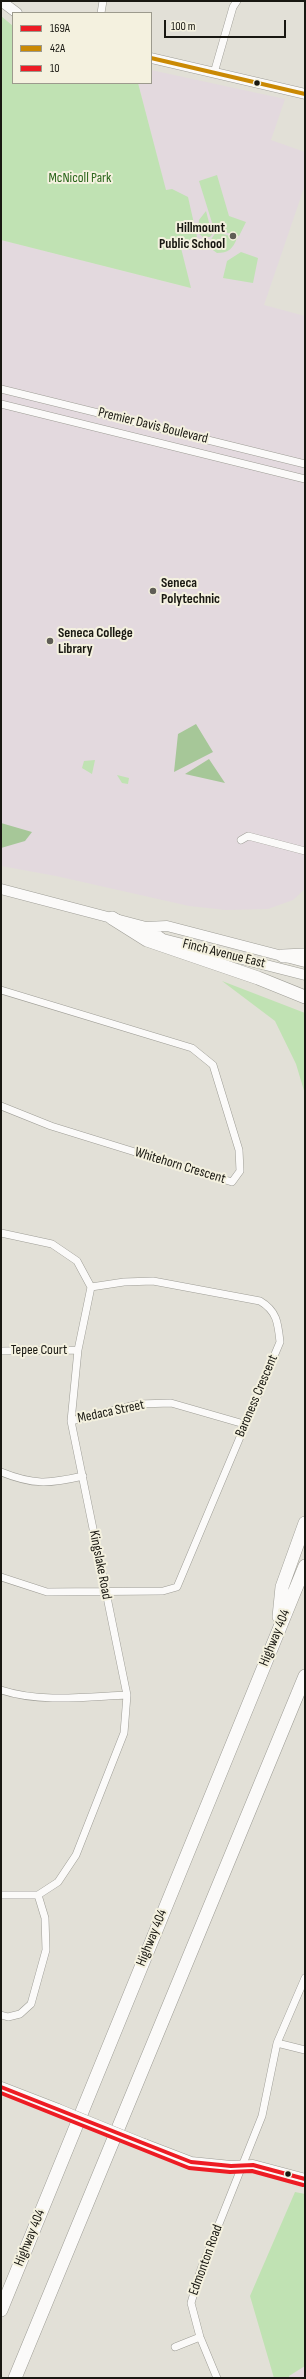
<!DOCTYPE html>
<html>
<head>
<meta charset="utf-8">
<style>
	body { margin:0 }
	#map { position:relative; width:306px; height:2379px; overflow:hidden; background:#e2e0d7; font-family:"Sofia Sans Condensed",sans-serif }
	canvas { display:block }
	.frame { position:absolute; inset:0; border:2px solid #181711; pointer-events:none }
	.legend { position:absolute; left:12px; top:12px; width:140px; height:72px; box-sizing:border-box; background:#f4f1df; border:1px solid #9c9a8d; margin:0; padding:5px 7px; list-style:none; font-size:12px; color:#181711 }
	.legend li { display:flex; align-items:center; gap:8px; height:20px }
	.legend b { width:20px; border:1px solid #9c9a8d }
	.scale { position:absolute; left:164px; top:20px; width:122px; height:18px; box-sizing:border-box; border:2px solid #181711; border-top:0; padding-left:5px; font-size:12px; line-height:14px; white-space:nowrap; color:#181711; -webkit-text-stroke:3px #f4f1df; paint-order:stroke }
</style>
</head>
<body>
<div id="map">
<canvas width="306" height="2379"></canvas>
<div class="frame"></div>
<ul class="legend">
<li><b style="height:5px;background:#ed1c24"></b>169A</li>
<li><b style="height:5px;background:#ca8903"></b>42A</li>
<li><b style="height:5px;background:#ed1c24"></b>10</li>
</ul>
<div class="scale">100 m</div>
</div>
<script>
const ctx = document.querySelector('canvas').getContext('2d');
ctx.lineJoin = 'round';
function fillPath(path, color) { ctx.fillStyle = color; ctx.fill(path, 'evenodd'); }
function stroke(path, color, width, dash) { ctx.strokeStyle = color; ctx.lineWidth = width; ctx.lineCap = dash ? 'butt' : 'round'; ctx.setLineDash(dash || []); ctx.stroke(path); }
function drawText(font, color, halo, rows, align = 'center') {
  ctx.font = font + ' "Sofia Sans Condensed",sans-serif'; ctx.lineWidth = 4; ctx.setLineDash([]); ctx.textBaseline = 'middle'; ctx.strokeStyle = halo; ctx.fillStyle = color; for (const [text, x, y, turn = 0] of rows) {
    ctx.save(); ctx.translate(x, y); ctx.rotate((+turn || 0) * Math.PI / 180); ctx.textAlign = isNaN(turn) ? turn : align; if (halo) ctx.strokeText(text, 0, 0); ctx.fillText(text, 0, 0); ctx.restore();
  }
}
fillPath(new Path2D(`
	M151,70l134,29 -14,41 34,12v33l-41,120 41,11v573l-12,11 -25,9 -42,1 -37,-4 -133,-30 -55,-10v-626l189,48 -52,-205h13z
	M305,2366v12h-20z`), '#e3d9de');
fillPath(new Path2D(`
	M1,16l12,10v57h125l28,107 6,-1 16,8 9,40 -17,7 11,44 -190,-48z
	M217,175l12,41 17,6 -7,14 -25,-7 -15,-48z
	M206,211l5,19 3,2 -4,5h-7l-5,-4 1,-13z
	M216,232l21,6c-4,11 -9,15 -20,15l-7,-5v-7z
	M241,252l17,6 -5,25 -30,-5 4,-17z
	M95,760l-3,14 -10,-6 2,-7z
	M117,775l12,3 -1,6 -6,-1z
	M222,981l83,32v81l-9,-30 -21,-43z
	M295,2192l10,2v172l-16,10 1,2h-16l-24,-82z`), '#c0e2b3');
fillPath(new Path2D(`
	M196,724l17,28 -39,20 4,-38z
	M209,759l16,24 -40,-9z
	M1,823l31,9 -7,9 -24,7z`), '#a6c798');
const street = new Path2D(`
	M101,13l2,-12
	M214,73l19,-66 4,-6
	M1,389l304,75
	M1,404l304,75
	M241,840l7,-4 57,15
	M1,990l191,58 21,17 26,85 1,21 -8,11 -181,-56 -50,-20
	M1,1233l51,11 25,17 14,26 -13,63 -7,71 56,274 -3,38 -48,122 -18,27 -20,13h-37
	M1,1351l77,-1
	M71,1421l68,-17 32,-1 73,21
	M1,1472c32,13 48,12 82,4
	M1,1577l46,15 116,-1 14,-4 103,-245c-2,-19 -3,-31 -20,-41l-107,-20 -29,1 -33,5
	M1,1690c40,13 84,7 126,5
	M1,2015l7,2 12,-3 11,-10 15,-54 -1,-32 -7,-23
	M277,2043l28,7
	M175,2347l25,-10
	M217,2378l-17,-41 -9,-34 10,-34 61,-153 15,-73 28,-65`);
const secondary = new Path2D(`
	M1,1l16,12
	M151,58l154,36
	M1,889l145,38 21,-1 138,36
	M146,927l17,12 142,36
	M1,2087l57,22
	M144,2144l47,18 40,4 22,-1 52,14`);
const highway = new Path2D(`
	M112,918l35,22 111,38 47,19
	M283,956l22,-1
	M279,1617l3,-30 23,-64
	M1,2310l304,-744
	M15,2378l290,-702`);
stroke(street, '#9e9d96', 8);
stroke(secondary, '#9e9d96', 11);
stroke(highway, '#9e9d96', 14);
stroke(street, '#fbfaf9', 7);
stroke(secondary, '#fbfaf9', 10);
stroke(highway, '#fbfaf9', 13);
const secondaryBridge = new Path2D(`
	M58,2109l86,35`);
stroke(secondaryBridge, '#9e9d96', 11, []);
stroke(secondaryBridge, '#fbfaf9', 10);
stroke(new Path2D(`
	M1,2087l190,75 40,4 22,-1 52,14`), '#ed1c24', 4);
stroke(new Path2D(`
	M151,58l154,36`), '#ca8903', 4);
stroke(new Path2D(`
	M1,2093l188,75 41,4 22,-1 51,14`), '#ed1c24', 4);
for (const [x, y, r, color] of [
	[257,83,3.5,"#181711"],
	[233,236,4,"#5f5d56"],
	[153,591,4,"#5f5d56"],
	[50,641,4,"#5f5d56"],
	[288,2174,3.5,"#181711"]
]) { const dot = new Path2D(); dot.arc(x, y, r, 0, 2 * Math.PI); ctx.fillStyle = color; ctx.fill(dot); stroke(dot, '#f4f1df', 1.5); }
drawText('14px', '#2b661b', '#f4f1df', [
	["McNicoll Park",80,178]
]);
drawText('bold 14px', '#181711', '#f4f1df', [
	["Hillmount",225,228,"right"],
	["Public School",225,244,"right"],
	["Seneca",161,583],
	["Polytechnic",161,599],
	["Seneca College",58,633],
	["Library",58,649]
], 'left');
drawText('14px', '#181711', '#f4f1df', [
	["Premier Davis Boulevard",153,426,14],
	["Finch Avenue East",224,954,14],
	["Whitehorn Crescent",180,1166,17],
	["Tepee Court",39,1350],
	["Baroness Crescent",257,1396,-67],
	["Medaca Street",111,1412,-12],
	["Kingslake Road",100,1565,79],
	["Highway 404",275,1638,-68],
	["Highway 404",152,1938,-68],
	["Highway 404",30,2238,-68],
	["Edmonton Road",206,2260,-70]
]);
</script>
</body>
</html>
